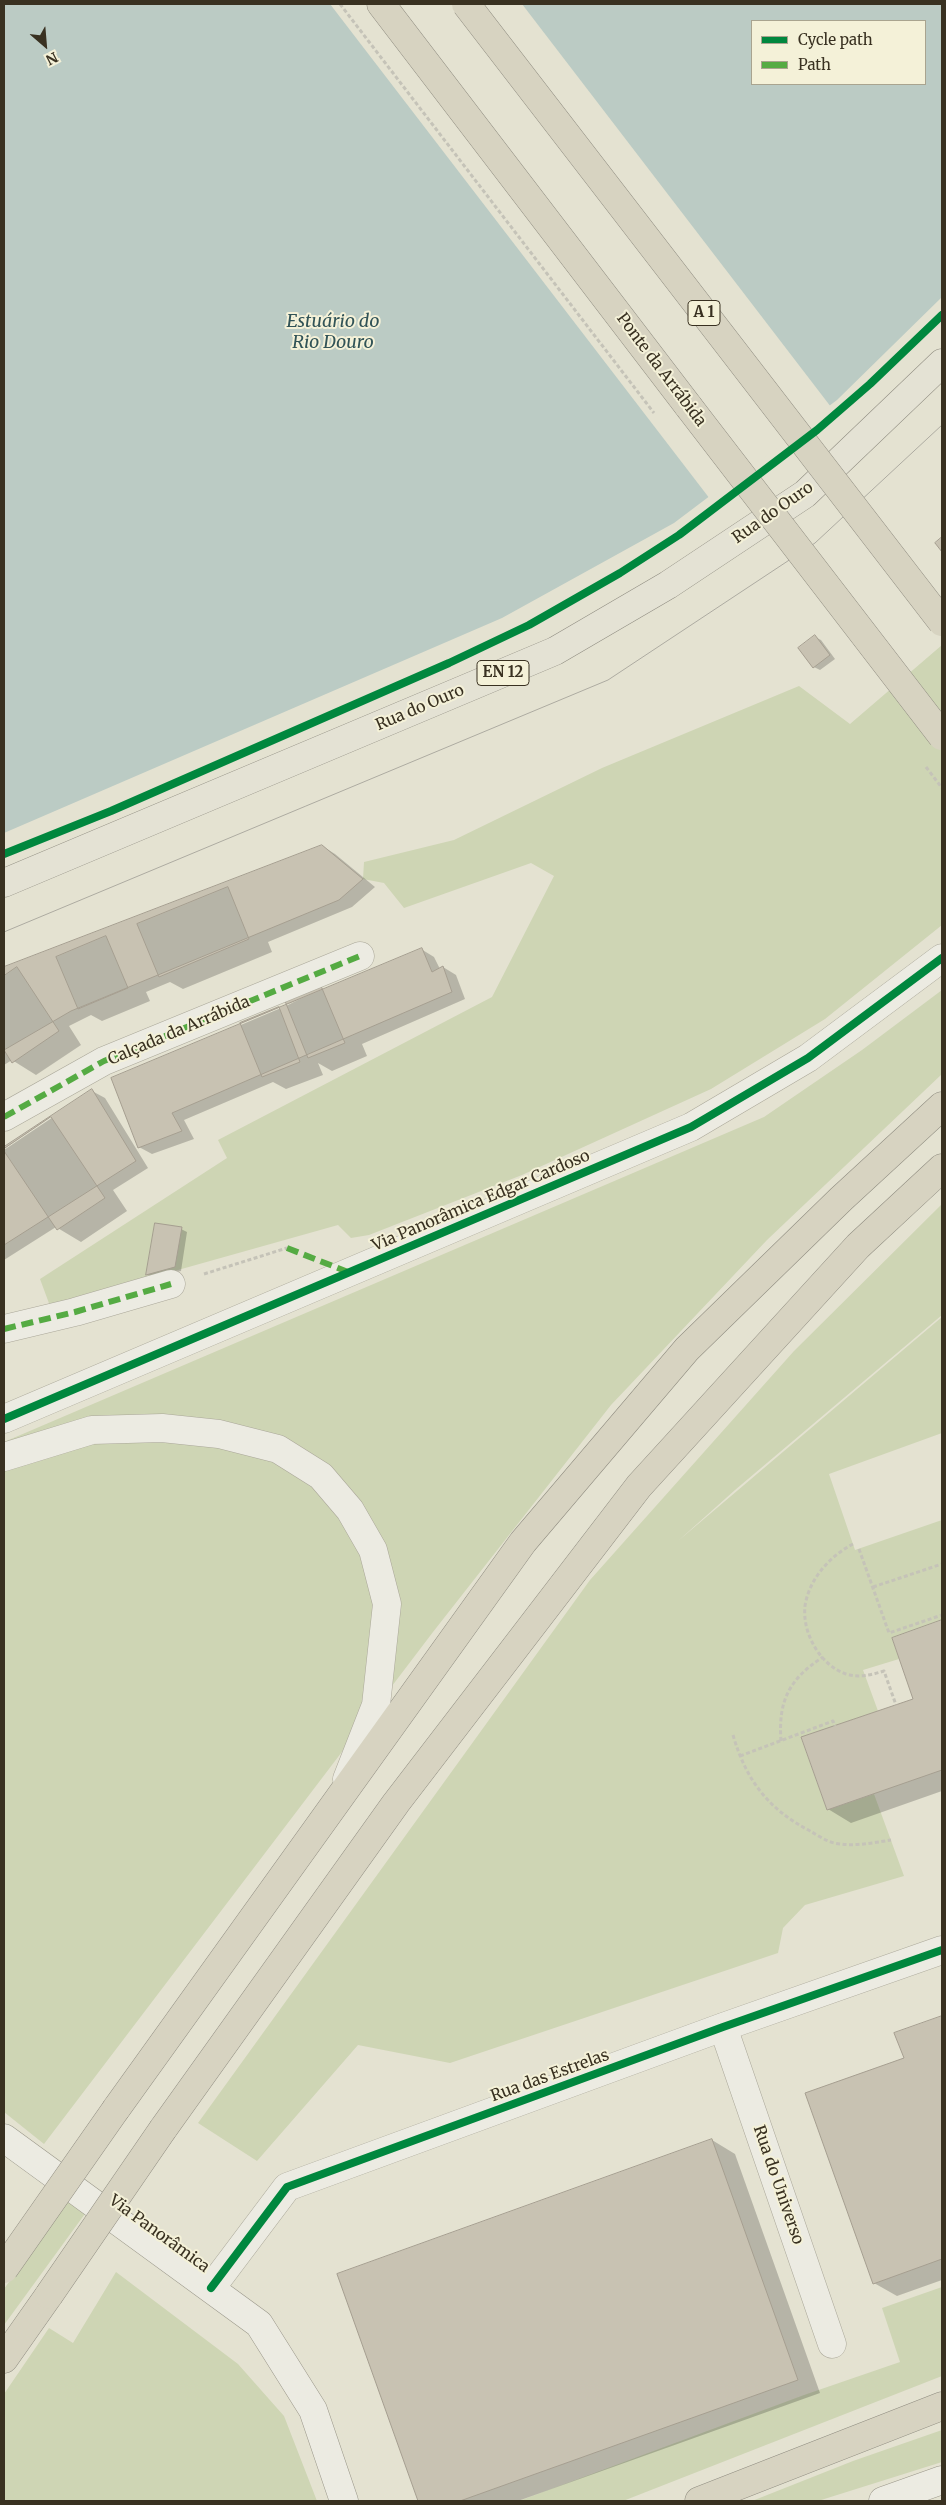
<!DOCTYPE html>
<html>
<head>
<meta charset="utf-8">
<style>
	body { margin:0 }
	#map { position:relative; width:946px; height:2505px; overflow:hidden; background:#e4e2d1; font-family:Merriweather,serif }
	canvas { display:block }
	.frame { position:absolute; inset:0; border:5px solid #393121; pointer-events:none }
	.legend { position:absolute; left:751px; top:20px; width:175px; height:65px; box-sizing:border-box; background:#f4f1d8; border:1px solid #a9a48f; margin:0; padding:6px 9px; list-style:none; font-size:15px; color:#393121 }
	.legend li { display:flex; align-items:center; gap:10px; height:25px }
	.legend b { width:25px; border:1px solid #a9a48f }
	.north { position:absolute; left:20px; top:20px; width:50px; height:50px; -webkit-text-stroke:4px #f4f1d8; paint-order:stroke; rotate:153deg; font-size:14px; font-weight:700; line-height:20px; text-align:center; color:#393121 }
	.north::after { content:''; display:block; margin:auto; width:18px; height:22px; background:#393121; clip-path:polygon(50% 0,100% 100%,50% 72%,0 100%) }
</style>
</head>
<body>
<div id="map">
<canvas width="946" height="2505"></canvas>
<div class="frame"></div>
<ul class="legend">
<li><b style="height:6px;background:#00873e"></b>Cycle path</li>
<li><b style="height:6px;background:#55ab43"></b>Path</li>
</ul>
<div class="north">N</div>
</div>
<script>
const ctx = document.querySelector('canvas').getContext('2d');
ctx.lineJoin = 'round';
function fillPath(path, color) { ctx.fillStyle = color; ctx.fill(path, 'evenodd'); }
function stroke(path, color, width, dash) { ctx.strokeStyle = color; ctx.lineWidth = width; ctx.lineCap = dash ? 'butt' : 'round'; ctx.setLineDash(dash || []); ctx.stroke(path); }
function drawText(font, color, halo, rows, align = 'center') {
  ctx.font = font + ' Merriweather,serif'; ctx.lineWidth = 4; ctx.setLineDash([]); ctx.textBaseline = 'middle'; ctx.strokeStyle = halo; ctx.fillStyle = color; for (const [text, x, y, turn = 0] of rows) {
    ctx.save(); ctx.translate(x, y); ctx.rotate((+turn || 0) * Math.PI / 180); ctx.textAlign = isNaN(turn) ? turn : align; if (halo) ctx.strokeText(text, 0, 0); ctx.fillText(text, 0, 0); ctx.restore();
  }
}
fillPath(new Path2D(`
	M942,645v280l-117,94 -114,70 -189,86 -153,60 -18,3 -13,-13 -288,81 -10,-27 187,-121 -9,-18 274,-143 62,-121 -23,-13 -127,45 -20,-25 -21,-4 1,-17 90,-22 148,-72 197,-82 51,38z
	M942,990v84l-175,166 -156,165 -178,227 -389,512 -40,-32v-670l760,-325 98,-67z
	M942,1204v111l-207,175 -57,51 264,-224v116l-113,41 26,76 87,-30v100l-50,18 7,21 -36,11 15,41 -77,27 26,72 47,-16 30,82 -99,29 -22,23 -5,25 -328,110 -92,-18 -101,116 -59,-38 392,-543 204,-229z
	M69,2197l18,14 -83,114v-36z
	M116,2272l122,92 46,52 33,85h-313v-107l45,-66 24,15z
	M942,2287v89l-319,125h-104l285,-106 96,-33 -18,-54z
	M942,2430v32l-124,39h-66l101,-40z`), '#ced5b4');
fillPath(new Path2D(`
	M4,4h938v293l-105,103 -163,123 -172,95 -498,215zM752,21h173v63h-173z`), '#bbcbc4');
fillPath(new Path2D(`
	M330,4h192l309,403 -121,92z`), '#e4e2d1');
fillPath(new Path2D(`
	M815,637l6,3 14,19 -15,11 -6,-3z
	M322,846l13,8 40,33 -23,20 -84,35 4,10 -89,37 -13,-7 -24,10 4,9 -48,20 -11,-6 -22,11 12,19 -45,30 -24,-15 -8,5v-96z
	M421,949l13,8 6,12 3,-2 13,8 9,24 -103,45 5,12 -35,15 -14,-8 5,12 -37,14 -13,-7 -89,38 10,19 -42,15 -13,-7 -26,-68 175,-74 33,-17 4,2z
	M92,1091l13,7 43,70 -35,22 14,21 -46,31 -25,-15 -52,33v-110z
	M181,1229l6,3 -6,39 -28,7 -6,-4z
	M942,1621v170l-91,32 -23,-14 86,-109 -21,-61z
	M942,2017v263l-45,16 -23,-13 31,-224 -9,-25z
	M712,2140l23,14 85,239 -302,108h-98l-82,-227z`), '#0003');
const building = new Path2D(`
	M942,537v15l-7,-9z
	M815,635l15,20 -17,13 -15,-20z
	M322,845l41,34 -24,21 -268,111 -67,39v-83z
	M228,887l21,52 -90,38 -22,-53z
	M106,936l22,52 -50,21 -22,-52z
	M422,948l10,24 11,-6 9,26 -280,121 10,18 -44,17 -27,-70z
	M17,967l42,64 -47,32 -8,-13v-74z
	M321,986l24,57 -37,15 -23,-57z
	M279,1007l21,55 -38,15 -22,-54z
	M92,1089l44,72 -132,84v-98z
	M51,1117l54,81 -48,32 -53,-79v-2z
	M155,1223l27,4 -7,40 -29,8z
	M942,1620v150l-115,40 -26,-73 112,-38 -21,-61z
	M942,2016v243l-69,25 -68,-191 99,-35 -10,-25z
	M712,2139l86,241 -338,121h-42l-81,-227z`);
fillPath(building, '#c8c2b2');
stroke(building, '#a59e90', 1);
const street = new Path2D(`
	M4,1117l100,-56 256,-105
	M4,1329l71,-17 96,-28
	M4,1419l687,-292 117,-69 134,-100
	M4,1457l88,-27 70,-2 57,6 59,15 43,27 29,34 23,40 14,54 -11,101 -29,74
	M723,2027l109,317
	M211,2288l76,-101 436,-160 219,-77`);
const secondary = new Path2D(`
	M4,2138l255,186 54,86 31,91
	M883,2501l59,-21`);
const primary = new Path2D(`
	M4,883l551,-232 113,-66 137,-91 137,-131`);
const highway = new Path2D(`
	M381,4l308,403
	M116,2109l407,-567 164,-193 154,-150 101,-93
	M163,2129l233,-326 243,-317 219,-240 84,-78
	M4,2359l45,-64
	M699,2501l243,-95`);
stroke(street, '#aaa799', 29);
stroke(secondary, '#999689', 29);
stroke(primary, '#8f8c80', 29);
stroke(highway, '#8f8c80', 29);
stroke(new Path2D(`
	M925,332l17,-17
	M696,522l25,-19
	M204,1274l83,-26
	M853,1544c-23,12 -44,35 -48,62 -3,27 15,59 41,68 13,4 25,1 38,-3l12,34
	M859,1549l30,84 53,-18
	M873,1587l69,-23
	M733,1735c13,45 35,74 77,96 7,4 16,10 24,12 19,4 38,0 57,-3
	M781,1741c-3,-40 8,-62 42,-84
	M740,1756l93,-35 2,5`), '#c5c3b8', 3, [4, 2.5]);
stroke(street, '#ecebe2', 28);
stroke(secondary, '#ecebe2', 28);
stroke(primary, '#e4e2d4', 28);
stroke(highway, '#d7d3c1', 28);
stroke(new Path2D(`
	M4,932l604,-252 207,-137 127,-118`), '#adaba1', 1);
const highwayBridge = new Path2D(`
	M466,4l476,618
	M689,407l253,329
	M4,2269l112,-160
	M49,2295l114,-166`);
stroke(highwayBridge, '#8f8c80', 29, []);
stroke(new Path2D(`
	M340,4l314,409
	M926,767l16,21`), '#c5c3b8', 3, [4, 2.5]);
stroke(highwayBridge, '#d7d3c1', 28);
stroke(new Path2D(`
	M4,1117l100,-56 256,-105
	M287,1248l61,24
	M4,1329l71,-17 96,-28`), '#55ab43', 6, [12, 6]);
stroke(new Path2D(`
	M4,854l107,-43 338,-148 80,-38 91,-52 59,-38 138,-105 53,-46 72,-69
	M4,1419l687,-292 117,-69 134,-100
	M211,2288l76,-101 436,-160 219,-77`), '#00873e', 8);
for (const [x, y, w] of [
	[704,313,32],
	[503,673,52]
]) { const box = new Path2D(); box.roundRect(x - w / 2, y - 12.5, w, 25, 4); ctx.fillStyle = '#f4f1d8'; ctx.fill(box); stroke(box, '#393121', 1); }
drawText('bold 15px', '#393121', null, [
	["A 1",704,313],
	["EN 12",503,673]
]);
drawText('16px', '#393121', '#f4f1d8', [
	["Ponte da Arrábida",661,370,53],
	["Rua do Ouro",773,513,-35],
	["Rua do Ouro",420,708,-23],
	["Calçada da Arrábida",179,1031,-23],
	["Via Panorâmica Edgar Cardoso",481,1201,-23],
	["Rua das Estrelas",550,2076,-20],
	["Rua do Universo",778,2185,71],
	["Via Panorâmica",159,2234,36]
]);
drawText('italic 18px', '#315357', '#f4f1d8', [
	["Estuário do",333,322],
	["Rio Douro",333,343]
]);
</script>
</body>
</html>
